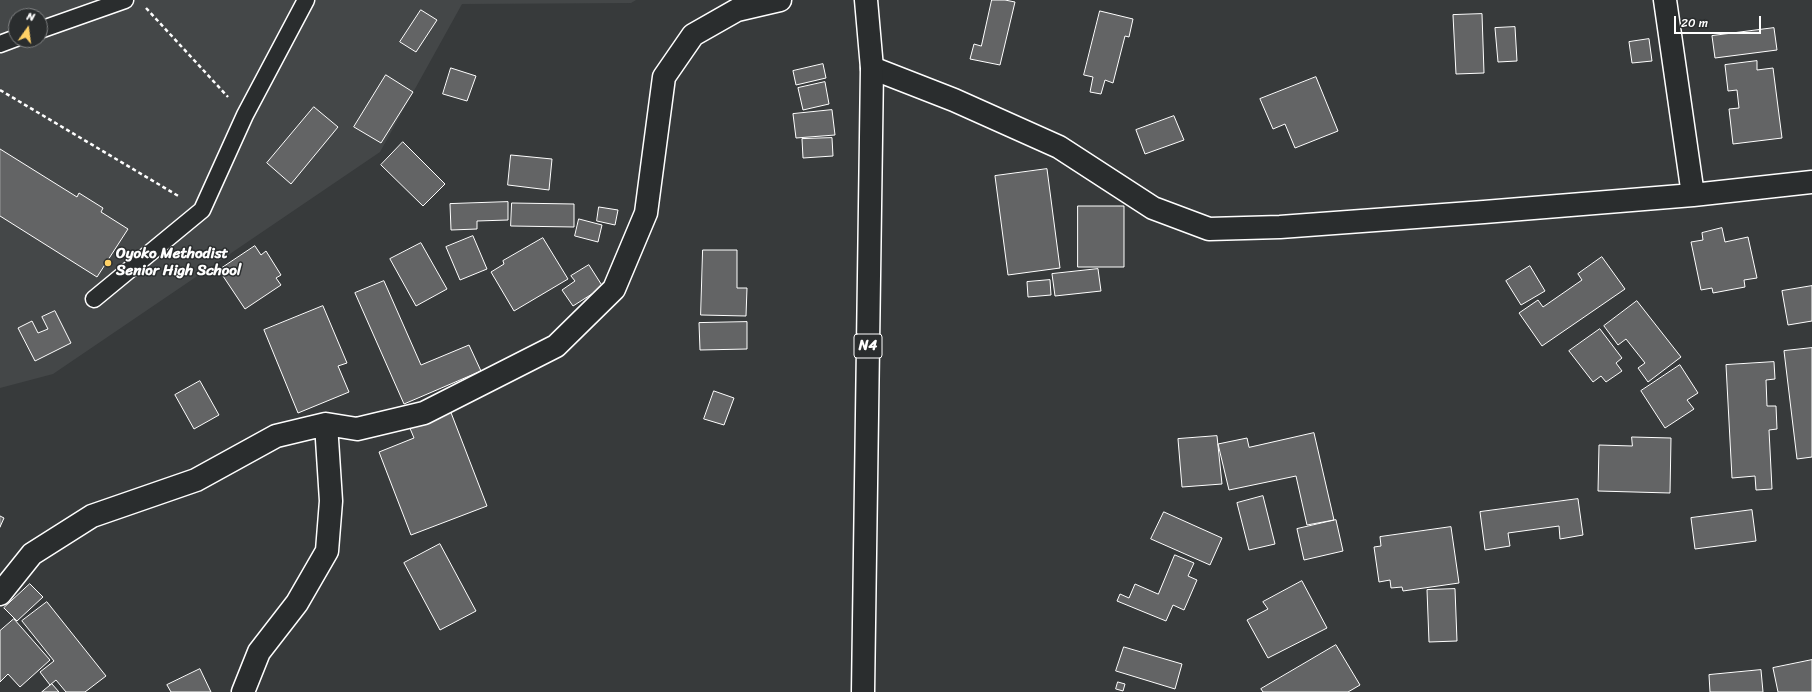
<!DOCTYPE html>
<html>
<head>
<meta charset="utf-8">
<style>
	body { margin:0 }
	#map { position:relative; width:1812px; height:692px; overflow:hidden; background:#373a3b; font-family:Sriracha,sans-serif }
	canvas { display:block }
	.north { position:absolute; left:8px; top:8px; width:40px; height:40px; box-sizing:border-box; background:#2a2d2e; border:1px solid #7f8182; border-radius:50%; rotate:14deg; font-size:11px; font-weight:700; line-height:16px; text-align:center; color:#fff }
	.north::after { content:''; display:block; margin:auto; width:14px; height:18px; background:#ffd166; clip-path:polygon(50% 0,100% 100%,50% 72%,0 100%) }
	.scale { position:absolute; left:1674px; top:16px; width:87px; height:18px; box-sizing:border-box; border:2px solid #fff; border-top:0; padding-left:5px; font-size:12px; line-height:14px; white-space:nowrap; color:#fff; -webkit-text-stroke:3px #2a2d2e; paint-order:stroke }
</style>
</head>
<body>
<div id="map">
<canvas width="1812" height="692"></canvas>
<div class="north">N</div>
<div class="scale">20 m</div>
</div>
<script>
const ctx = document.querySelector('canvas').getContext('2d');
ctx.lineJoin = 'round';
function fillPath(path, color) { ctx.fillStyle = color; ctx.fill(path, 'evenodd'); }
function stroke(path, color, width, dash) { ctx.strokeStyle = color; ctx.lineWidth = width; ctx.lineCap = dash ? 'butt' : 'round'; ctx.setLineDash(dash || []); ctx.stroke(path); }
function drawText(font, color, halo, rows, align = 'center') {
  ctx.font = font + ' Sriracha,sans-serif'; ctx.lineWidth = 3; ctx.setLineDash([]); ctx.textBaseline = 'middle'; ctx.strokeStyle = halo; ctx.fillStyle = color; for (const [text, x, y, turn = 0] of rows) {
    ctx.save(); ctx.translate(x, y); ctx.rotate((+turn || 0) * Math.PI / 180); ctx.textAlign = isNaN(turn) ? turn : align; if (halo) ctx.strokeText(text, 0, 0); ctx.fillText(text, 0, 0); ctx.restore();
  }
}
fillPath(new Path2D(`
	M0,0h636l-5,3 -169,1 -82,148 -327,222 -53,14zM16,16h24v24h-24z`), '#444748');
const building = new Path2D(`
	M992,0h13l10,2 -15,63 -30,-6 4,-15 7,2z
	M421,10l16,10 -21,32 -16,-10z
	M1100,11l33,8 -4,18 -4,-1 -12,47 -8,-3 -4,14 -11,-2 3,-15 -9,-2z
	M1482,14l2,59 -28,1 -3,-59z
	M1515,27l2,34 -19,1 -3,-34z
	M1774,28l3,22 -62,8 -3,-22z
	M1649,39l3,22 -20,2 -3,-21z
	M1757,61v9l16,-2 9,70 -49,6 -4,-35 10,-1 -2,-18 -9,1 -3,-26z
	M823,64l3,14 -30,7 -3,-14z
	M451,68l25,8 -9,25 -24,-7z
	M386,75l27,17 -32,51 -27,-16z
	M1316,77l22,54 -43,17 -10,-24 -12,5 -13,-30z
	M825,82l4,22 -26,6 -5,-22z
	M314,107l24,20 -47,57 -24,-21z
	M832,110l3,25 -39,3 -3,-24z
	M1174,116l10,24 -39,14 -9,-24z
	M832,138l1,18 -30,2 -1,-19z
	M403,142l42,42 -22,22 -42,-41z
	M0,149l77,48 2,-4 24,15 -2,4 27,17 -31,48 -97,-61z
	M511,155l41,4 -3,31 -41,-5z
	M1047,169l13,99 -52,7 -13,-99z
	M508,202v18l-31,1v8l-26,1 -1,-26z
	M512,203l62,1v23l-63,-1z
	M1078,206h46v61h-46z
	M599,207l19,3 -3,15 -18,-4z
	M579,219l23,6 -4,17 -23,-6z
	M1722,228l3,14 23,-5 9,41 -13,2 1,7 -32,6 -1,-5 -11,2 -10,-48 12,-2 -1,-7z
	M473,236l14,33 -27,11 -14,-33z
	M543,238l25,41 -54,32 -23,-39 13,-8 -1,-3z
	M421,243l26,46 -31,17 -26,-47z
	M255,246l6,9 5,-4 15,24 -5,3 5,7 -36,24 -26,-39z
	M703,250h34v38h10l-1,28 -45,-1z
	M1602,257l23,32 -83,57 -23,-33 19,-13 5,7 39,-27 -4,-6z
	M589,265l14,22 -30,19 -11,-16 13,-9 -4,-5z
	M1530,266l15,25 -24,14 -15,-24z
	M1098,269l3,22 -46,5 -3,-22z
	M1050,280l1,15 -23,2 -1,-15z
	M384,281l37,84 48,-20 12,26 -77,33 -49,-111z
	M1812,286v35l-24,4 -6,-34z
	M1637,301l44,56 -33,25 -10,-14 7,-5 -19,-24 -8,6 -14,-19z
	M323,306l24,57 -9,3 11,26 -51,21 -34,-83z
	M55,311l16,32 -36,18 -17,-33 14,-7 6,12 10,-4 -6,-12z
	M747,322v27l-47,1 -1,-27z
	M1600,329l22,29 -6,5 6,8 -16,11 -5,-6 -8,6 -24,-31z
	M1812,348v109l-15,2 -13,-108z
	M1774,362l1,17 -9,1 1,26h9l1,23 -8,1 3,59 -16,1 -1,-14 -23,2 -6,-113z
	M1680,365l18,28 -11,7 7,9 -29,19 -24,-37z
	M200,381l19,34 -25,14 -19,-34z
	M714,391l20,7 -10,27 -20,-6z
	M450,410l37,96 -76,29 -32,-83 35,-14 -5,-12z
	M1314,433l20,87 -27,5 -11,-49 -67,14 -11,-46 29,-6 2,9z
	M1217,436l5,48 -40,3 -4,-48z
	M1632,437l39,1 -1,55 -72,-2 1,-46 33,1z
	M1263,496l12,48 -26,6 -12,-47z
	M1578,499l5,36 -23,4 -1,-13 -51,7 2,13 -25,4 -5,-38z
	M1752,510l4,31 -61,8 -4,-31z
	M1164,512l58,26 -12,27 -59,-26z
	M0,516l4,2 -4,9z
	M1336,520l7,31 -39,9 -7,-31z
	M1451,527l8,56 -56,8 -1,-4 -11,1 -1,-8 -11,2 -5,-35 7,-1 -1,-9z
	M440,544l36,67 -36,19 -36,-67z
	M1175,555l19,8 -6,13 9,4 -13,30 -11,-5 -7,16 -49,-20 3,-7 9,4 6,-14 23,10z
	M1302,581l25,47 -59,30 -21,-38 21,-11 -5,-7z
	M30,584l13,13 -26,24 -13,-13z
	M1455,589l2,52 -28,1 -2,-52z
	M47,602l59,74 -21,16h-19l-10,-12 -6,5 -10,-13 14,-11 -32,-40z
	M14,619l36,41 -30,27 -12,-13 -8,8v-51z
	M1336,645l24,40 -12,7h-85l-2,-3z
	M1124,647l58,17 -7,25 -59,-18z
	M1812,660v32h-34l-5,-24z
	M200,669l11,23h-40l-4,-7z
	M1761,670l2,22h-53l-1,-17z
	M1118,682l7,2 -2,7 -7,-2z
	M52,684l7,8h-17z`);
fillPath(building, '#636465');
stroke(building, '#fff', 1);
const service = new Path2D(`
	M40,30l85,-30
	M0,44l16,-6
	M94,299l108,-89 43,-95 61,-115`);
const minor = new Path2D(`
	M1665,0l28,195
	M872,68l82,32 105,47 94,61 56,21 71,-2 204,-15 209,-17 119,-13
	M0,594l32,-40 60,-38 104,-36 80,-44 50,-12 31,5 67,-16 132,-67 58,-57 32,-76 18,-136 29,-42 44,-25 43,-10
	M243,692l16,-40 38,-49 30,-52 4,-50 -5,-77`);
const trunk = new Path2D(`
	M863,692l9,-624 -6,-68`);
stroke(service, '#fff', 19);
stroke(minor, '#fff', 25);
stroke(trunk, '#fff', 25);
stroke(new Path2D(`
	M146,8l82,89
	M0,90l180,107`), '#fff', 2.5, [4, 3]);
stroke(service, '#2a2d2e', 16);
stroke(minor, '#2a2d2e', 22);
stroke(trunk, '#2a2d2e', 22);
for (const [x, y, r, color] of [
	[108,263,4,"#ffd166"]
]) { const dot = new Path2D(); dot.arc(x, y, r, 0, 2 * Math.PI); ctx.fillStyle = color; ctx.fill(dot); stroke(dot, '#2a2d2e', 1.5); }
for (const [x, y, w] of [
	[868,346,28]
]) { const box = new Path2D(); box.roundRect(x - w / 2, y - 12, w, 24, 3); ctx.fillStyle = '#2a2d2e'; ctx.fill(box); stroke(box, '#fff', 1); }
drawText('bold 14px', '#fff', null, [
	["N4",868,346]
]);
drawText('bold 15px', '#fff', '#2a2d2e', [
	["Oyoko Methodist",116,254],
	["Senior High School",116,271]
], 'left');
</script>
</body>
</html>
